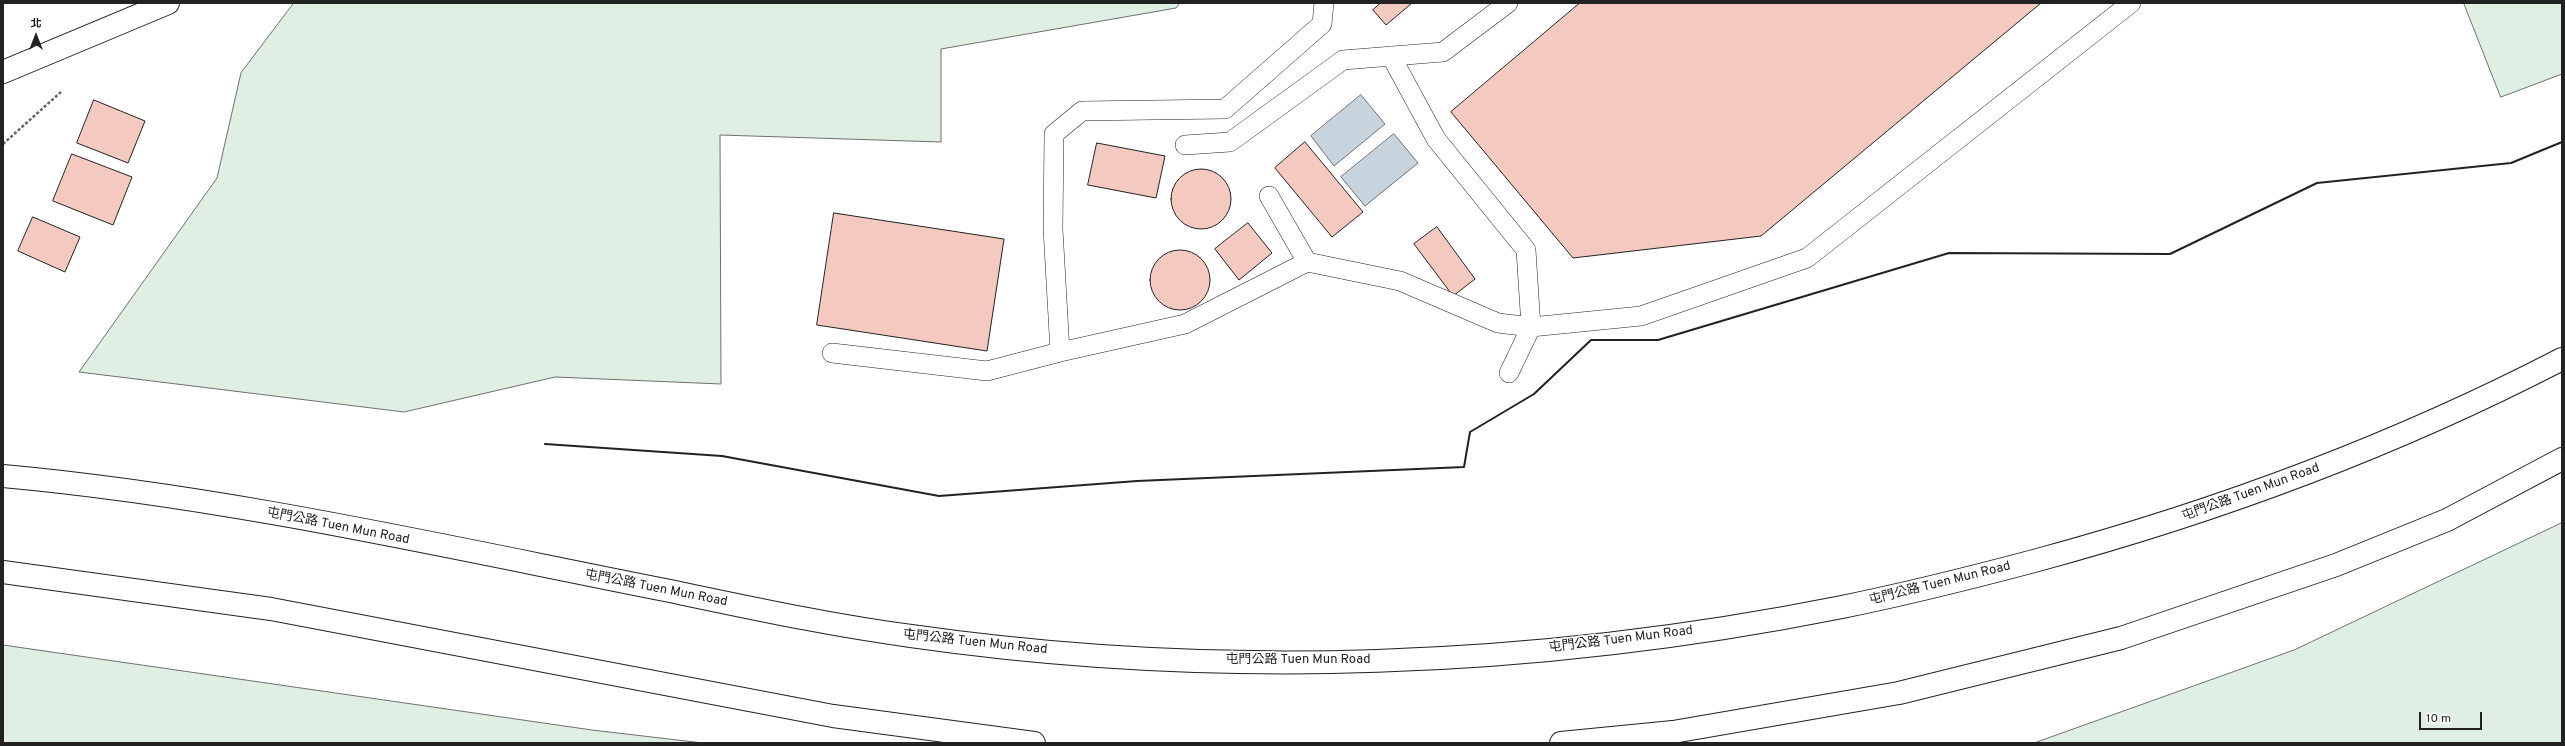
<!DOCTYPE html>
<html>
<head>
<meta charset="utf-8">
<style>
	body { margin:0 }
	#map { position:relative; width:2565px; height:746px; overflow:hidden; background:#fff; font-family:Overpass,"Noto Sans TC",sans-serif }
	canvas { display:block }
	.frame { position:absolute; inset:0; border:4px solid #222; pointer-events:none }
	.north { position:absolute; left:16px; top:16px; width:40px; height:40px; -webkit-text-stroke:3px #fff; paint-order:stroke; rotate:0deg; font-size:11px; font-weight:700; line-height:16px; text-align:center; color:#222 }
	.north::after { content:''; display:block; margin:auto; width:14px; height:18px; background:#222; clip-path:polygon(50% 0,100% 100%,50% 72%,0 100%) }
	.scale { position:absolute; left:2419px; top:712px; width:63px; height:18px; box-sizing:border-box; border:2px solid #222; border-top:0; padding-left:5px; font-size:12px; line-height:14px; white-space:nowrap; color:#222; -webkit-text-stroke:3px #fff; paint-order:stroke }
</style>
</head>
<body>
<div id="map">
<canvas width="2565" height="746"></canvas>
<div class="frame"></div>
<div class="north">北</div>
<div class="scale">10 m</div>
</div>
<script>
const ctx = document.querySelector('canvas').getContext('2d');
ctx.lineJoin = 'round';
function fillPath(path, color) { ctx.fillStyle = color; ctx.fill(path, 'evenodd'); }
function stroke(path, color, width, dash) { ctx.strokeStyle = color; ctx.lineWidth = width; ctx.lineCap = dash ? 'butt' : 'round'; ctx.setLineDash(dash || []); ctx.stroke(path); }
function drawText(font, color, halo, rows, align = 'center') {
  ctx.font = font + ' Overpass,"Noto Sans TC",sans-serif'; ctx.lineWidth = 3; ctx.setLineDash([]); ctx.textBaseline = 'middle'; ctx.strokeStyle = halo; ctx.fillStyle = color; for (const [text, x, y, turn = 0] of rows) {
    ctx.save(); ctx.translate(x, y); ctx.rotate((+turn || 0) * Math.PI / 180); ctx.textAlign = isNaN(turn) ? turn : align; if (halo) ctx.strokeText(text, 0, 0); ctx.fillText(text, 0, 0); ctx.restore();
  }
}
const green = new Path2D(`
	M294,3h886l-4,5 -235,41v93l-221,-7 1,249 -166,-7 -151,35 -325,-40 138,-194 24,-105z
	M2464,3h98v71l-61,23z
	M2562,523v220h-528l260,-93z
	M3,645l589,85 111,13h-700z`);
fillPath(green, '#e0efe3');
stroke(green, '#6f6f6f', 1);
const water = new Path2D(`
	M1361,95l24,29 -51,42 -23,-30z
	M1394,134l24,29 -53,43 -24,-29z`);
fillPath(water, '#c7d3dd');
stroke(water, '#6f6f6f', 1);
const building = new Path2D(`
	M1381,3h31l-26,22 -13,-15z
	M1580,3h461l-280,233 -188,22 -122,-146z
	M94,100l51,21 -17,42 -51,-20z
	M1305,142l58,70 -31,25 -57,-69z
	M1097,143l68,13 -9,42 -68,-13z
	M72,154l60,23 -19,48 -60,-24z
	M1171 199a30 30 0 1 1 60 0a30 30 0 1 1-60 0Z
	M834,213l170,26 -17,112 -170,-26z
	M33,217l47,20 -15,35 -47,-21z
	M1248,223l24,30 -33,27 -24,-31z
	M1437,227l38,52 -22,17 -39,-52z
	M1150 280a30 30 0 1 1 60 0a30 30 0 1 1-60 0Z`);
fillPath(building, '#f3c9c0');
stroke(building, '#222', 1);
const lane = new Path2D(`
	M1391,56l45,83 90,111 5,77 -22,46
	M1185,145l45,-3 113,-82 100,-8 65,-49
	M1269,196l38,66
	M1060,352l-7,-123 1,-95 28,-23 143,-2 97,-85 2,-21
	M832,353l155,18 73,-19 125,-28 122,-62 93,19 98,42 33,4 110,-11 166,-58 324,-255`);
const street = new Path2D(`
	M3,72l165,-69`);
const highway = new Path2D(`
	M3,476c221,20 444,71 662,114 82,17 163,35 246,46 307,44 626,32 931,-29 64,-13 128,-29 192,-46 182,-49 360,-115 528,-202
	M3,572l268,37 562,107 201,27
	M1561,743l112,-11 226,-39 222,-55 215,-73 111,-45 115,-61`);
stroke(lane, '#222', 20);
stroke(street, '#222', 24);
stroke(highway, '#222', 24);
stroke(new Path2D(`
	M3,144l59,-53`), '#646464', 2.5, [3, 2]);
stroke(lane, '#fff', 19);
stroke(street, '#fff', 22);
stroke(highway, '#fff', 22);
stroke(new Path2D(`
	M545,444l177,12 217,40 198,-15 327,-14 6,-35 64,-38 57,-54h67l291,-87 221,1 147,-71 194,-20 51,-21`), '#222', 2);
drawText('13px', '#222', '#fff', [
	["屯門公路 Tuen Mun Road",2251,493,-20],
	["屯門公路 Tuen Mun Road",338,527,11],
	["屯門公路 Tuen Mun Road",1940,584,-14],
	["屯門公路 Tuen Mun Road",656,589,11],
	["屯門公路 Tuen Mun Road",1621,640,-7],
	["屯門公路 Tuen Mun Road",975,643,6],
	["屯門公路 Tuen Mun Road",1298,660]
]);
</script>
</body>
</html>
